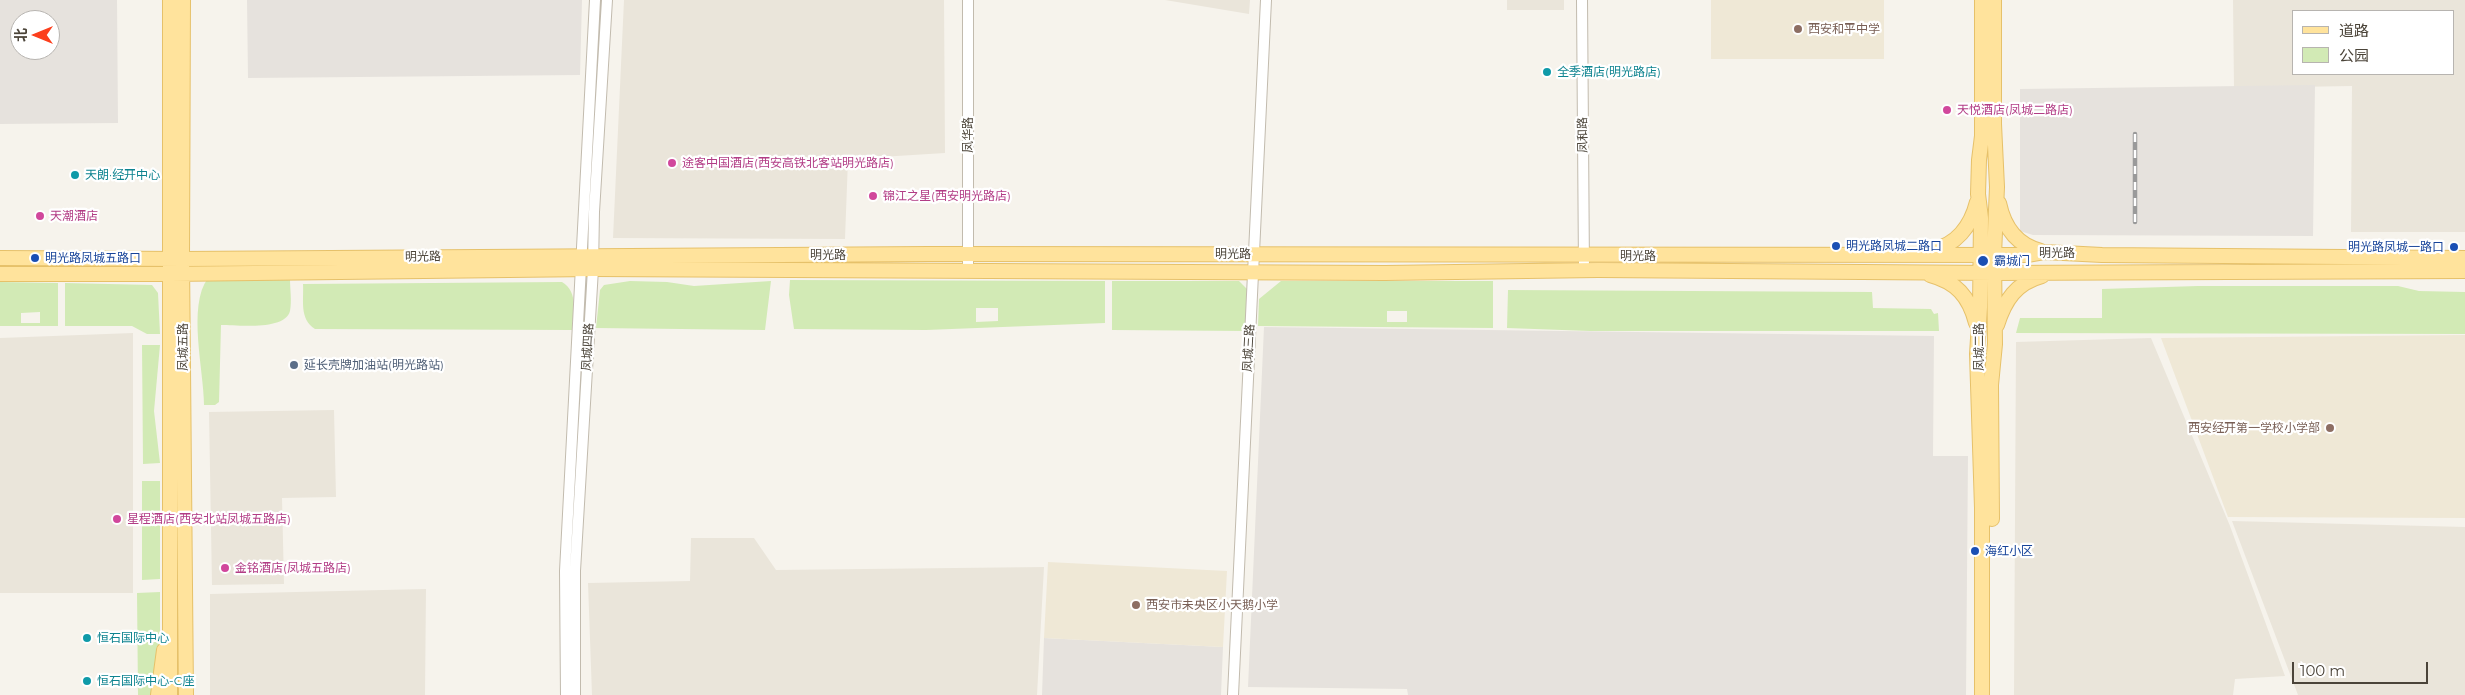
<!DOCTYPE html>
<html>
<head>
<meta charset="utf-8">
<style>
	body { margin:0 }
	#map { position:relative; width:2465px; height:695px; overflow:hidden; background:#f6f3ec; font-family:Montserrat,"Noto Sans SC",sans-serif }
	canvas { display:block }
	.legend { position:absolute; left:2292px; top:10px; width:162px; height:65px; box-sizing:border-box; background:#fff; border:1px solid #b7b4b0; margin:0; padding:6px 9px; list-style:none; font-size:15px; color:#4b4439 }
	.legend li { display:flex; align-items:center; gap:10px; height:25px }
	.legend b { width:25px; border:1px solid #b7b4b0 }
	.north { position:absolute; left:10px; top:10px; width:50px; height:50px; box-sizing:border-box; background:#fff; border:1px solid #b7b4b0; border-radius:50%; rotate:270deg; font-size:14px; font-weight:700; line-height:20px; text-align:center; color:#4b4439 }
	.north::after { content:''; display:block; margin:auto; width:18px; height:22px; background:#fc3f1d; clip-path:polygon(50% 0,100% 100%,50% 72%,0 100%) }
	.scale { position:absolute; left:2292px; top:662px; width:136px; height:22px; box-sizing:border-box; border:2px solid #4b4439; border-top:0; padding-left:6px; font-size:15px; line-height:18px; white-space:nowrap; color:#4b4439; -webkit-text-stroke:4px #fff; paint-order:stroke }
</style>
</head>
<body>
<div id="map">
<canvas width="2465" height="695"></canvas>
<ul class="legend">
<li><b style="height:6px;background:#ffe39c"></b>道路</li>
<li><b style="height:14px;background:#d2eab5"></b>公园</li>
</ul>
<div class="north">北</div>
<div class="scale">100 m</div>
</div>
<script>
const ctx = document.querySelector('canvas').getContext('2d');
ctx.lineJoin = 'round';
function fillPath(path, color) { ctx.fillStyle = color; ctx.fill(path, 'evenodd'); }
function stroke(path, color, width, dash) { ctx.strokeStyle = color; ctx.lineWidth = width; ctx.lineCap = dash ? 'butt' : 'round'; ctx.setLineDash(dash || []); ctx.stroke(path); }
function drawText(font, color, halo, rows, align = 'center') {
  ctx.font = font + ' Montserrat,"Noto Sans SC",sans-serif'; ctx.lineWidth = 4.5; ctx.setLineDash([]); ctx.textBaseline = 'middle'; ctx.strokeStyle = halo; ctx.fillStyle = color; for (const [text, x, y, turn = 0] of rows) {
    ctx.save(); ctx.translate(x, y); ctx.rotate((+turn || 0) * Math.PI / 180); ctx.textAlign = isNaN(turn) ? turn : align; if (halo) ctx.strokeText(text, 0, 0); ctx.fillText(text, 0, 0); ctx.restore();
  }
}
fillPath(new Path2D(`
	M624,0h320l1,153 -97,6 -3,80 -232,-1z
	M1165,0h85l-1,14z
	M1507,0h57v10h-57z
	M2233,0h232v232h-114l1,-146 -118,2zM2294,11h160v63h-160z
	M133,333v260h-133v-255z
	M2151,338l79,188 55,150 -50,3 -2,16h-219l2,-353z
	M334,410l2,87 -54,1 2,86 -72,1 -3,-173z
	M2232,521l233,6v168h-167z
	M691,538h63l22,32 268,-3 -7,128h-445l-4,-112 102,-2z
	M426,589l-1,106h-215v-101z`), '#eae5da');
fillPath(new Path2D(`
	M0,0h117l1,123 -118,1zM20,20h30v30h-30z
	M247,0h335l-2,75 -332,3z
	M2315,85l-2,151 -280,-1 -13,-4v-142z
	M1264,327l670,9 -1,120h35l-2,239h-558l-1,-6 -159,-2z
	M1044,638l179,9 -2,48h-179z`), '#e6e2dd');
fillPath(new Path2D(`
	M1711,0h173v59h-173z
	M2465,335v183l-237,-1 -67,-179z
	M1048,562l179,9 -4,76 -179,-9z`), '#efe8d6');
fillPath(new Path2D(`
	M208,278l82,1c0,10 2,22 0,32 -5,20 -53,14 -69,14l-2,77 -4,3h-11c0,-34 -17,-99 4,-127z
	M790,280l315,1v42l-179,7 -132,-1 -5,-34zM976,308h22v13l-22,1z
	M630,281l37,1 27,4 77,-5 -6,49 -169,-2 4,-38 4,-5z
	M1112,281h127l10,10 -2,40 -135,-1z
	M1281,281h212v47l-235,-2 1,-27zM1387,311h20v11h-20z
	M0,282l58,1v43h-58zM40,312v11h-19v-10z
	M562,282c17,10 11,32 10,48l-257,-1c-16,-10 -11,-29 -12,-45z
	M65,283l87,2 6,8 2,41h-13l-15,-8h-67z
	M2198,286h200l21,5 46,1v42l-449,-1 4,-15h82v-29z
	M1508,290l364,2 1,16 58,1 3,5 4,-1 1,18h-349l-83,-3z
	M142,345h18l-6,66 6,52 -17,1z
	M142,481h18v98l-18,1z
	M160,592v103h-22l-1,-102z`), '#d2eab5');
const minor = new Path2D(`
	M968,0v270
	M1582,0l2,270
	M566,695l-1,-124 30,-571
	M575,695v-124l18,-302 1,-57 13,-212
	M1233,695l33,-695`);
const major = new Path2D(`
	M183,0l-1,259 4,436
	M1999,203c5,24 17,42 42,48
	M1931,250c25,-4 40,-24 46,-48
	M0,258l182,1 747,-5 1098,1 17,-3 58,3 363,3
	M0,274h171l422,-5 792,4 213,-3 396,3 471,-2
	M1930,275c26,7 39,21 46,48
	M1997,325c8,-25 19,-42 45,-49
	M1992,519l-1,-134 4,-41 -1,-89 3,-68 -3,-63v-124
	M158,695l6,-45
	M170,695v-695
	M1982,695v-187l-5,-154 3,-47 1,-89 -3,-24 1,-34 3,-24v-136`);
stroke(minor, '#c2bbae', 12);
stroke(major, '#e6c16a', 16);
stroke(minor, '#fff', 10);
stroke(major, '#ffe39c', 14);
const rail = new Path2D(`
	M2135,222v-88`);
stroke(rail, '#9a9a9a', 4.5);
stroke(rail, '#fff', 2.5, [8]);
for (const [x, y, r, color] of [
	[1798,29,5,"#8d6e63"],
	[1547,72,5,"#0f9aa8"],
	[1947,110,5,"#d1479c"],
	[672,163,5,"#d1479c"],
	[75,175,5,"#0f9aa8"],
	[873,196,5,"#d1479c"],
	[40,216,5,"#d1479c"],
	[1836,246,5,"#1a4fb4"],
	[2454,247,5,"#1a4fb4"],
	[35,258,5,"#1a4fb4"],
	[1983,261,6,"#1a4fb4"],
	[294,365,5,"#5c6f8a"],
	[2330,428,5,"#8d6e63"],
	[117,519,5,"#d1479c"],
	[1975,551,5,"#1a4fb4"],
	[225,568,5,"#d1479c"],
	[1136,605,5,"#8d6e63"],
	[87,638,5,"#0f9aa8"],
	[87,681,5,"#0f9aa8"]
]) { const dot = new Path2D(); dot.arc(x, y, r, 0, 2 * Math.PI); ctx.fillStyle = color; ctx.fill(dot); stroke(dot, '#fff', 2); }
drawText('12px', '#785e54', '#fff', [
	["西安和平中学",1808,29],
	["西安经开第一学校小学部",2320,428,"right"],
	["西安市未央区小天鹅小学",1146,605]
], 'left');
drawText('12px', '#0d838f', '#fff', [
	["全季酒店(明光路店)",1557,72],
	["天朗·经开中心",85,175],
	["恒石国际中心",97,638],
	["恒石国际中心-C座",97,681]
], 'left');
drawText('12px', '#b23c85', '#fff', [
	["天悦酒店(凤城二路店)",1957,110],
	["途客中国酒店(西安高铁北客站明光路店)",682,163],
	["锦江之星(西安明光路店)",883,196],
	["天潮酒店",50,216],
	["星程酒店(西安北站凤城五路店)",127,519],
	["金铭酒店(凤城五路店)",235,568]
], 'left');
drawText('12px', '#4b4439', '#fff', [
	["凤华路",968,135,-90],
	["凤和路",1583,135,-91],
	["明光路",2057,253],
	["明光路",1233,254],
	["明光路",828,255],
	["明光路",1638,256],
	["明光路",423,257,-1],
	["凤城五路",183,347,-90],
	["凤城四路",588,347,-87],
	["凤城二路",1979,347,-90],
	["凤城三路",1249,348,-87]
]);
drawText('12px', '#164399', '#fff', [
	["明光路凤城二路口",1846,246],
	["明光路凤城一路口",2444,247,"right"],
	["明光路凤城五路口",45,258],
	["霸城门",1994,261],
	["海红小区",1985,551]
], 'left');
drawText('12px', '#4e5e75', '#fff', [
	["延长壳牌加油站(明光路站)",304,365]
], 'left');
</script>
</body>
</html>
